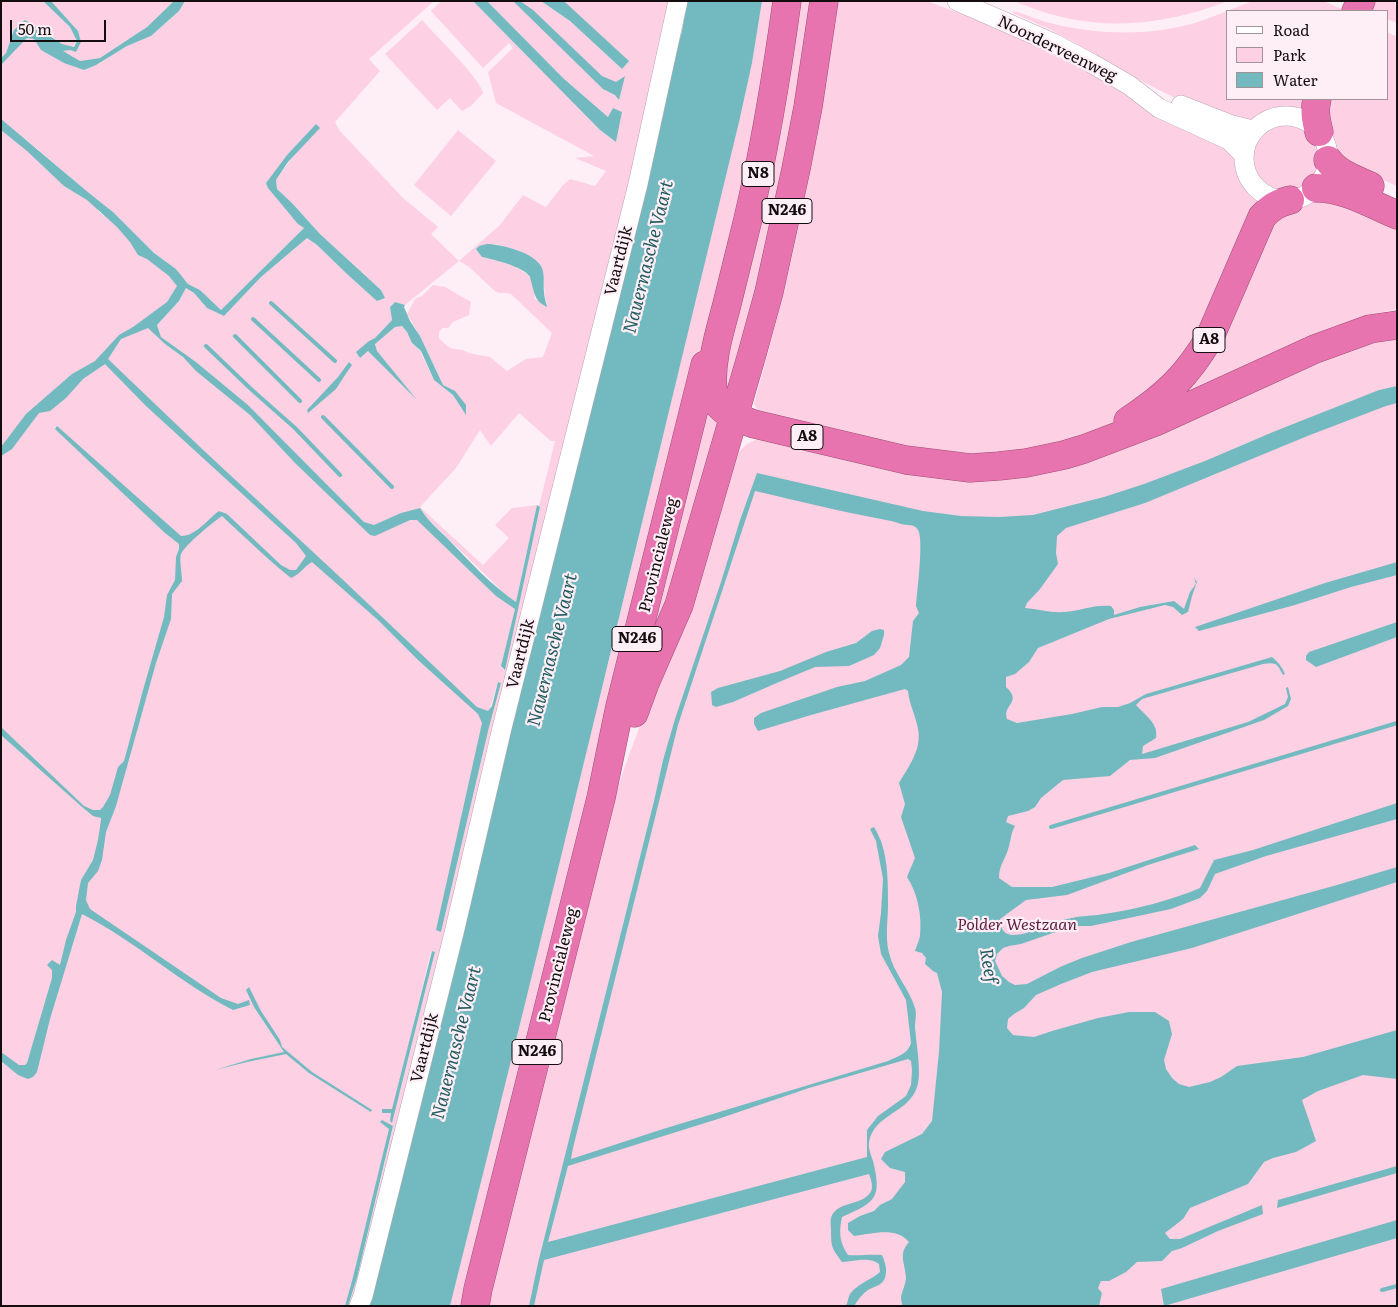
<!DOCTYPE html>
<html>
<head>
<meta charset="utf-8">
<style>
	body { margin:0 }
	#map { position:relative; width:1398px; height:1307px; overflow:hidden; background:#feeef5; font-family:Literata,serif }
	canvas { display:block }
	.frame { position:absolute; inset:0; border:2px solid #130d0f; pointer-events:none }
	.legend { position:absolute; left:1226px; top:10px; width:162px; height:90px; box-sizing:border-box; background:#feeef5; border:1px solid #a09499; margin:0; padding:6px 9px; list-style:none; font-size:15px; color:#130d0f }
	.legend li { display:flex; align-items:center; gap:10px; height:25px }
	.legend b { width:25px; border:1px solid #a09499 }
	.scale { position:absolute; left:10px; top:20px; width:96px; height:22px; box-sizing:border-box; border:2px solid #130d0f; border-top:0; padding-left:6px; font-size:15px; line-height:18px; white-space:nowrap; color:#130d0f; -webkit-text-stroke:4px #feeef5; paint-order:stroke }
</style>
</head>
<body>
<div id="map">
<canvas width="1398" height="1307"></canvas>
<div class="frame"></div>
<ul class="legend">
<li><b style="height:6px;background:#fff"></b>Road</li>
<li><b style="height:14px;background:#fed0e4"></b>Park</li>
<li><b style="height:14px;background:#72babf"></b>Water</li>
</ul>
<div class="scale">50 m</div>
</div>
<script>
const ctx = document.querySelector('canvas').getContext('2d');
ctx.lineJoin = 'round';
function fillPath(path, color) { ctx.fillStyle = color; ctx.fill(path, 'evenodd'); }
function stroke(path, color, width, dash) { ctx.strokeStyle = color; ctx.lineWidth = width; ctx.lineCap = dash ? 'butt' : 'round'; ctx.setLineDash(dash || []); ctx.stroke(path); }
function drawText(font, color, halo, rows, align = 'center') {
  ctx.font = font + ' Literata,serif'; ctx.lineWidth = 4.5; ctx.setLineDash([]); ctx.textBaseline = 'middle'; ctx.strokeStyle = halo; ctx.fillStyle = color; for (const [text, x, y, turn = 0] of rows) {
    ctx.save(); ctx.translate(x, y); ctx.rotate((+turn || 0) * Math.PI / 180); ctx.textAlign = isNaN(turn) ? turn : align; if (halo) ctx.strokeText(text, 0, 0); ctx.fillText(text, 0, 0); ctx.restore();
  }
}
fillPath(new Path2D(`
	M1,1h42l27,26 7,14 -4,6 -11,-3 -22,-15 -26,1 -8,23 -5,5z
	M51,1h123l-27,26 -47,31 -20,3 -18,-10 8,-1 6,2 2,-21z
	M185,1h249l-65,58 11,12 -45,51 5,9 63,67 35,29 -7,7 28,27 41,-36 23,-30 23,12 17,-22 7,-6 25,7 11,-15 -31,-13 19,-2 -98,-53 -8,-31 25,-24 -4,-5 -26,25 -52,-57 10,-10h32l127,129 16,12 6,-30 -9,-4 -5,9 -45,-39 -76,-77h54l29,20 52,48 6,-8 -65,-60h111l-320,1305h-6l9,-28 36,-151 -4,-3 1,5 -37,148 -8,29h-344v-1241l26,-27 7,1 8,11 22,13 32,2 31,-19 24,-10 28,-25zM316,125l-40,55 1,9 15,14 28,31 61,56 -34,-16 -30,-29 -10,-7 -46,39 -37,39 -17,-8 -13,-15 -8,-5 -7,13 -22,24 4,12 35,25 52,43 116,117 10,4 27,-13 19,-5 4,7 81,79 11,8 21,-97 -25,3 -17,17 14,13 -26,27 -63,-58 36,-39 24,-38 11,16 28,-33 32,28h4l-16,65 1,1 -36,163 -3,-4 14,-57 -103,-97 -45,19 -117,-116 -67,-58 -18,-13 -20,-24 22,-18 12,-18 -58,-56 -21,-15 -10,-15 -69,-63 68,58 24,19 41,41 22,16 12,15 12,6 21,20 83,-82 -38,-45 21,-28zM495,244c15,3 46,11 48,29 2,11 0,19 4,31l-12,-5c-1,-6 -2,-14 -4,-19 -6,-14 -37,-20 -49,-23zM459,261l9,5 28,26c5,2 10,0 15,2l41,39 -9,24 -17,2 -19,12 -17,-14 -22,-4 -5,-3 -10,-1 -6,-3 -8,-8v-6l3,-4h6l5,-6 16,-7 2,-13 -26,-15 -12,-2 -11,11 -7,3 -8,15 13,22 23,49 12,6 11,23 -13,-19 -19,-15 -14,-29 -8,-8 -5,-11 -5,-6 -7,1 -20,16 2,8 35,43 -44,-43 -4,2 5,-12 6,-3 17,-18 -2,-13 5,-5 10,3zM498,682l3,1 -12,43 -48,206 49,-224zM431,951l4,1 -35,140 -10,29z
	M762,1h13l-18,129 -291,1176h-16l163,-663 139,-580z
	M797,1h17l-28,170 -53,228 -12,-16z
	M837,1h90l42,16 64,28 73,37 54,32 66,31 11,14 8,25 5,7 15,12 -68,148 -81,71 -18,8 -52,17 -48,6h-29l-37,-2 -35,-6 -133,-32 -7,-4 -3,-5c21,-75 40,-150 54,-226 11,-59 20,-118 29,-177z
	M1014,1h214c-57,22 -114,30 -174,14 -13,-3 -27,-9 -40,-14z
	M1253,1h70l24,10h-120v88h85l-7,14c-11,-2 -23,-3 -34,0 -10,3 -18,11 -28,9 -70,-16 -129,-59 -192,-92 -12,-6 -25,-11 -38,-17l1,-2c13,4 26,10 40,13 45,11 96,12 141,-1 19,-6 38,-15 58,-22z
	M1368,1h27l2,22 -10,-4v-8h-17z
	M422,20c12,14 59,59 61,73l-12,13 -9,5 -12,-13 -13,12 -52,-56z
	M1387,32l10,5v149l-64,-29 -3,-15 -4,-8 -1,-35h62z
	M1252 158a34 34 0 1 1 68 0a34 34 0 1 1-68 0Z
	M458,130l38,31 -45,55 -37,-31z
	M1321,196l76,29v84l-32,7 -44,16 -136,61 82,-167 49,-28z
	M1397,337v969h-915l111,-437 31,-100 84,-229 31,-88c7,-8 13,-12 24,-14l95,23h225l39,-11 124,-56 117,-49zM683,698l-74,283 45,-180 9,-41z
	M702,404l24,20 -39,120 -46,123z`), '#fed0e4');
fillPath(new Path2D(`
	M43,1h8l27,30 3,11 -5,10 -6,-2 -7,1 17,10 20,-3 47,-31 27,-26h11l-6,10 -28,25 -24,10 -31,19 -12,5 -20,-7 -23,-13 -7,-11 -7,-1 -26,27v-7l5,-5 8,-23 11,-10 37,24 12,3 3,-6 -7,-14z
	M473,1h14l76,77 45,39 5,-9 9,4 -6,30 -16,-12z
	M513,1h7l13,9 69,66 14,6 9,-6 -6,24 -4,-5 -12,-6z
	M541,1h22l3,2 63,58 -7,8 -52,-48z
	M687,1h75l-10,62 -13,59c-96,395 -190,790 -289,1184h-83l299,-1216 16,-59z
	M1,119l88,74 24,19 41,41 22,16 12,15 12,6 21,20 83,-82 -6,-4 -30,-36 -2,-5 21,-28 29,-31 4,4 -32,34 -12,18 1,9 15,14 28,31 61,56 4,8 -8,3 -30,-27 -30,-29 -10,-7 -46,39 -37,39 -17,-8 -13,-15 -8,-5 -7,13 -22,24 4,12 35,25 52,43 116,117 10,3 27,-12 19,-5c7,12 18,21 28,31 21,22 43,46 68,63l21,-97 3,2 -35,163 -4,-4 14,-57 -19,-13 -79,-76h-7l-35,16 -5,-1 -75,-72 -45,-48 -54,-44 -13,-14 -18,-13 -17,-16 -27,11 -13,20 92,88 141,131 136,129 11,4 4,-5 6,-24 3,1 -12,44 -48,205 -5,-2 46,-207 -4,-9 -60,-54 -40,-40 -66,-58c-9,5 -11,12 -21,16 -24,-19 -46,-41 -69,-62 -9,6 -37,29 -41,38 -2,5 1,20 1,27l-10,13 -1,25 -15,44 -40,143 -10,26 -4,28 -4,11 -10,12 -2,17 4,9 131,89 17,6 11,-4 1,5 -17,5c-53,-27 -98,-69 -151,-96l-32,105 -13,53 -4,5 -5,2 -10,-4 -17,-14v-9l18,13h6l2,-2 25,-85v-8l-5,-5 5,-5 8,5 6,-25 10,-28v-6l5,-26 12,-20 5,-20 3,-20v-2l-8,-2 -12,-10 -80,-71v-8l83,79 9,4h7l3,-3 7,-12 8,-28 6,-6 3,-11 16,-60 21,-73 3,-22 8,-15 1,-23 3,-8v-5l-14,-11 -110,-104 2,-3 124,110c15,0 27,-17 38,-25l8,3 54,51 9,5h6l10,-14 -10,-13 -150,-137 -41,-42 -22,15 -17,19 -16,13 -11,2 -27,36 -11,7v-9l25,-33 46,-40 23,-13 24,-26 14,-8 34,-25 10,-16 -8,-10 -22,-17 -9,-4 -8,-13 -13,-15 -30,-27 -23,-14 -37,-35 -26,-21z
	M487,244c15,0 49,9 55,24 3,8 1,16 2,24 0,5 2,10 3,15 -11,-5 -12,-11 -15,-22 0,-1 -2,-7 -2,-8 -7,-11 -36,-17 -48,-20l-6,-8 3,-3z
	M395,302l10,3 -1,2 6,14 10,15 23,49 12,6 11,14v10l-13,-20 -19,-15 -13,-29 -9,-8 -5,-11 -5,-6 -7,1 -20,17 2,7 40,49 -49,-49 -8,7 -4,-6 13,-11 6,-3 17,-18 -2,-13z
	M349,362l3,3 -5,7 -11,17 -28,24 -1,-3 31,-33z
	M1397,386v17l-11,3 -76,29 -165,68 -79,25 -9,8 -1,17 2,11 -18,25 -13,14 -2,5c13,1 26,5 39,4 16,-1 31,-8 47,-6l3,4v5l26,-8 34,-6 10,8 6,-17 6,-8 -2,-6 3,4 -5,14 -4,16 -6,3 -9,-8 -8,-2 -56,14 -71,29 -9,14 -14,12 -9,3v10c17,16 -4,17 1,32l10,4 55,-9 30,-7h16l12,-4 16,-9 126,-37c6,5 10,10 13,17l-2,1c-6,-12 -7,-13 -20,-11l-121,35 -6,6c9,10 23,19 20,33l-13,8 -1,8 106,-32 37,-18 3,-7 -2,-9 2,-1 3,12 -3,7 -24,14 -109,38 -25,2 -20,16 -47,4 -22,18 -6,9 -7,4 -20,5 -2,6 9,4c-4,7 -4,13 -6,20 -3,13 -10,18 -10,32l13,9h40l57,-14 86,-28 4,4 -51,16 -81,30 -41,5 -26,19c1,8 2,15 12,16 15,1 35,-11 51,-15 13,-4 28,-4 41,-6 33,-5 65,-13 96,-26l14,-28 39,-10 144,-47v16l-131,37 -51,18 -8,17 -7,7 -29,11 -80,17h-18l-52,18 -12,2 -6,2 -6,6 -2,7 7,15 7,6 6,3 12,-1 33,-17 22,-9 49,-16 206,-57 60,-18v15l-205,66 -100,24 -31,12 -25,11 -12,13 -10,6 -6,5 -1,9 6,7 21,2 18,-6 46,-13 31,-6h26l14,9 3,13 -8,26 2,9 6,9 7,6 10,3 21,-5 11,-5 16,-11 66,-9 94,-27v49l-34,-4 -45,16 -16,9 14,41 -20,11 -23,6 -9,4 -16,22 -58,24 -7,11 -18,14 5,6h10l82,-34 1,9 -45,17 -36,17 -10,3 -10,10 -25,1 -11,10 -17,9h-8l-3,7 4,5 -3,13h-197c0,-3 -1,-6 -1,-9 1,-6 5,-13 5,-20 -1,-14 -8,-23 3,-35 -13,-16 -38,-8 -55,-6l-6,-6v-7l12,-7 14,-5 6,-6 12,-6 13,-17v-10l-15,-4 -9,-9 4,-7 37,-18 10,-13 7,-69 3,-60 -5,-19 -4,-2 -8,-7 1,-6 -4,-5 -7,-2c1,-4 4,-10 5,-15 2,-20 -2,-42 -13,-59l8,-19 -14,-41 4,-13 -6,-21c10,-17 23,-34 19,-54 -2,-13 -9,-25 -10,-38l-3,-2 -94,26 -53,16 -4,-7v-6l7,-5 76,-26 28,-6 36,-16 8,-8 4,-36 6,-8 -3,-7c1,-14 8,-67 2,-76 -4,-7 -11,-4 -17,-6 -5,-2 -9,-3 -15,-4 -44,-8 -87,-19 -131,-29l-77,234 -105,423 -2,11 92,-30 225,-68c10,-5 20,-7 23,-18l-5,-43 -25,-46 -3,-18 3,-23 2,-34 -7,-38 -6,-12 4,-2c3,5 6,11 8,17 6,19 6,41 6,60 0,17 -3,33 1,49 5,21 20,35 26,55 2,6 0,13 0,19 1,15 7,47 2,60 -8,26 -43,27 -48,55 -1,6 2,13 4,19 9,37 3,41 -31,56 -3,14 -3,25 6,38 11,1 22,-1 34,0 4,9 8,23 -3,30 -4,2 -8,3 -11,5 -6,4 -10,10 -14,16h-8c2,-4 2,-9 4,-12 7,-10 21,-14 30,-22l-1,-8c-10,-8 -25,-2 -37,-2 -10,-14 -11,-14 -11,-32 0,-4 -1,-8 0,-12 5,-17 30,-12 39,-25 4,-5 1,-14 -1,-19l-325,86 -10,46h-5l9,-43 116,-462 9,-41 12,-41 46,-137 19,-62 17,-47 166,38 38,5 38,1 34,-2 71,-18 40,-13 61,-23 68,-29 106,-42zM908,1059l3,2 1,9 -1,15 -5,11 -28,20 -11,14v27l-319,85 20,-76 153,-48 88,-30z
	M1397,562v13l-46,12 -56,18 -96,26 -4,-4 130,-44z
	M1397,622v15l-81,30 -10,-7v-4l3,-4z
	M880,629l4,1v5l-4,13 -6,7 -25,11 -34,1 -36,15 -46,20 -17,5 -4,-2 -1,-13 7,-4 62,-17 46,-19 30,-9 16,-12z
	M432,951l3,1 -43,171 -2,-2 1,-8h-9v-4h10z
	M249,987l12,24 19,29 2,7 30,25 60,38 -1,2 -62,-39 -23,-19 -39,8 -32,8 36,-11 33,-7 -30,-45 -8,-17z
	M382,1120l11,6 -36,152 -9,28h-3l8,-29 36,-148 -9,-7z
	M1397,1166v7l-120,35 1,-8z
	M1397,1220v18l-233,68 -3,-17z`), '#72babf');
stroke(new Path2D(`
	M271,303l64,58
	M253,319l66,61
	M235,336l65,65
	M206,346l46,44 43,38 45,47
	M323,417l69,70
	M1051,827l346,-104
	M1382,1290l15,-4`), '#72babf', 4);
const minor = new Path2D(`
	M957,1l96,42 38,20 38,22 30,23 70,32 14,14
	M1181,105l51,20 21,5
	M1244 158a42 42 0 1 1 84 0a42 42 0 1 1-84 0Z
	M359,1306l4,-10 91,-363 48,-205 136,-544 40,-183`);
const highway = new Path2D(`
	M787,1c-10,73 -22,146 -39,218 -7,28 -14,56 -21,85 -7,27 -17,57 -14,86 2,21 24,28 41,34l152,36 64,8 29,-2 27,-3 38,-8 20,-6 71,-27 160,-73 55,-20 27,-4
	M1356,11l5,-10
	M1317,99c-3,12 -1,21 2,33
	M1328,160c10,14 27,19 42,26
	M1316,188c29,0 55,16 81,27
	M1128,421c38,-25 59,-45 82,-84l52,-120c9,-10 16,-14 28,-17
	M634,713l11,-30 34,-78 73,-251 17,-62 27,-123 12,-62 16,-106
	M475,1306l3,-17 123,-491 19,-92 85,-341`);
stroke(minor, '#b8a6ae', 20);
stroke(highway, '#9d5076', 29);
stroke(minor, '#fff', 19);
stroke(highway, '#e774ae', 28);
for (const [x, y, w] of [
	[758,174,32],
	[787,211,50],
	[1209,340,32],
	[807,437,32],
	[637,639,50],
	[537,1052,50]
]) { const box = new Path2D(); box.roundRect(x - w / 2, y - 12.5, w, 25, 4); ctx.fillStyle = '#feeef5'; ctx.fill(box); stroke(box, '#130d0f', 1); }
drawText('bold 15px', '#130d0f', null, [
	["N8",758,174],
	["N246",787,211],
	["A8",1209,340],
	["A8",807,437],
	["N246",637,639],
	["N246",537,1052]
]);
drawText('16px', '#130d0f', '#feeef5', [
	["Noorderveenweg",1057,49,26],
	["Vaartdijk",619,261,-76],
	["Provincialeweg",659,555,-76],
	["Vaartdijk",521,654,-76],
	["Provincialeweg",559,965,-76],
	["Vaartdijk",425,1048,-76]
]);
drawText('italic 16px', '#5d1c3f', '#feeef5', [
	["Polder Westzaan",1017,925]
]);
drawText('italic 18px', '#205c60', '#feeef5', [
	["Nauernasche Vaart",649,257,-76],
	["Nauernasche Vaart",553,650,-76],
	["Reef",988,966,81],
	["Nauernasche Vaart",457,1043,-76]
]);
</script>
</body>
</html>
